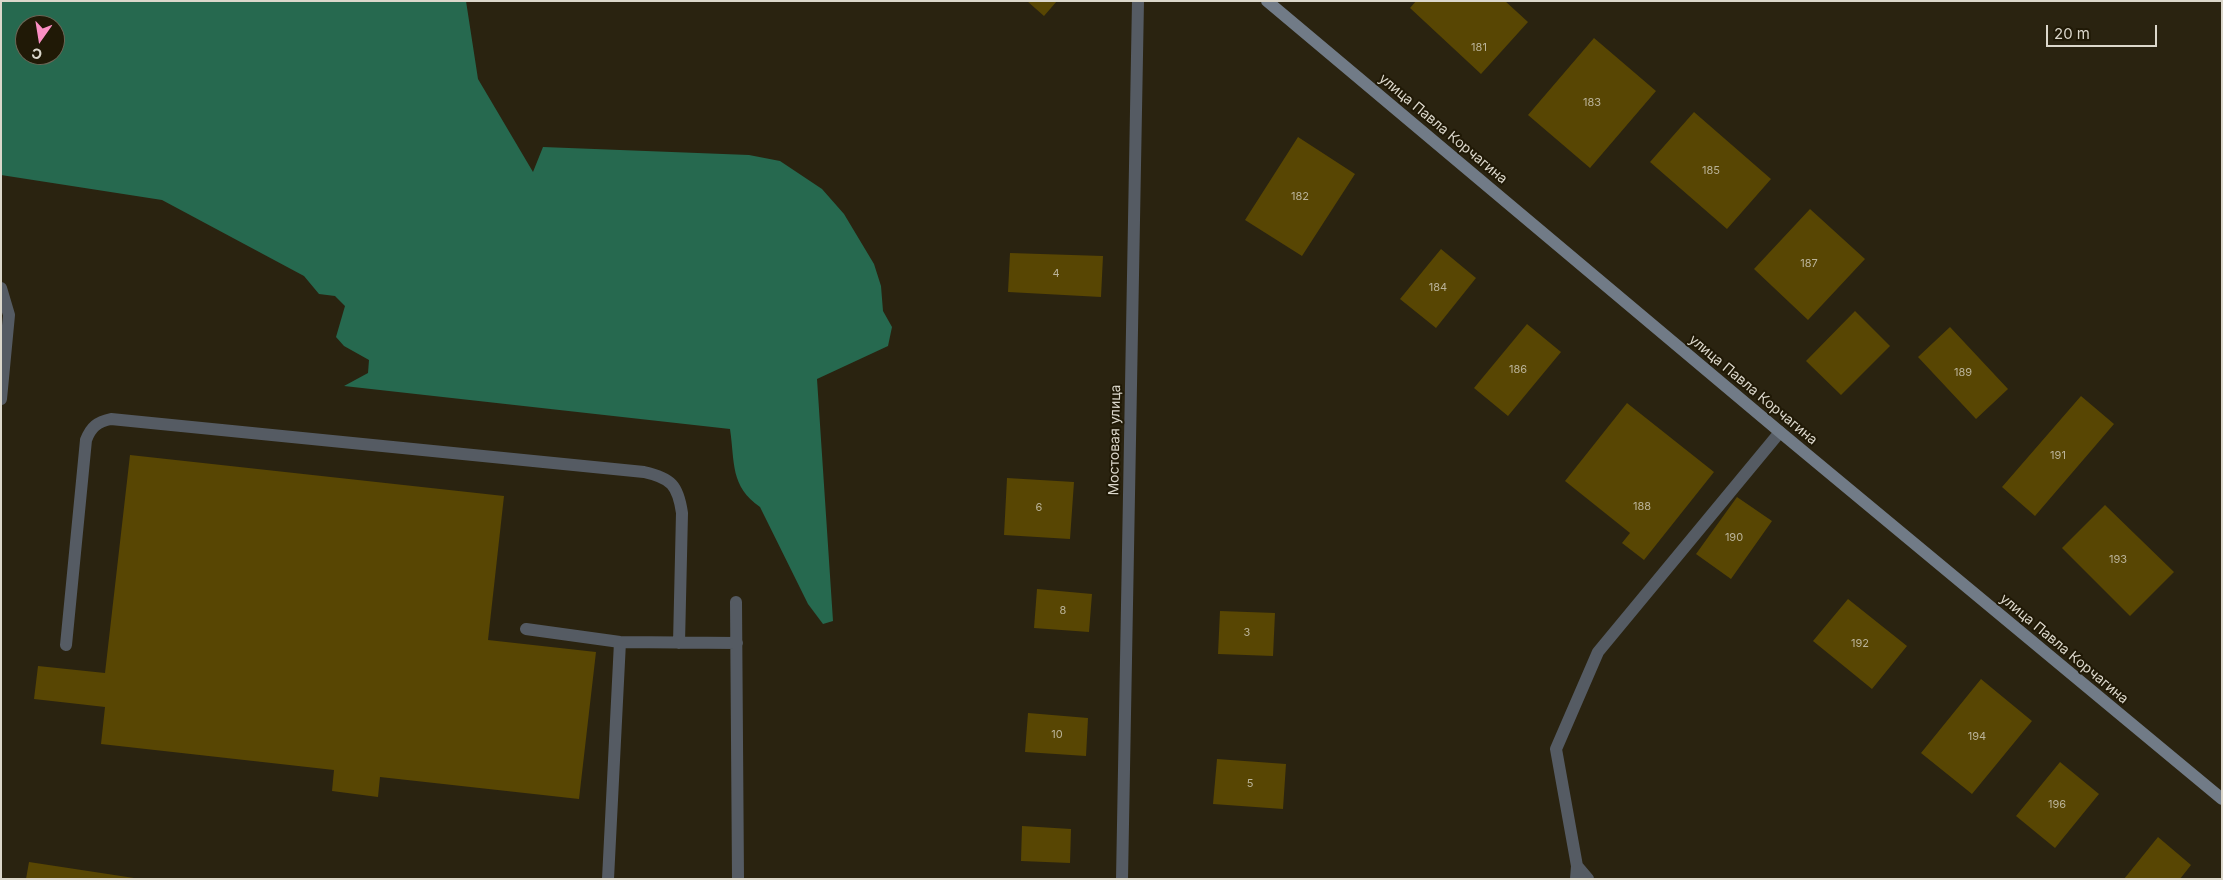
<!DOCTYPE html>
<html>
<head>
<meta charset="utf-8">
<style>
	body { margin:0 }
	#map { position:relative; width:2223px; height:880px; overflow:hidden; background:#2a2310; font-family:Inter,sans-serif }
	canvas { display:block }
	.frame { position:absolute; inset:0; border:2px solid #dbd7cb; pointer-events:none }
	.north { position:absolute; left:15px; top:15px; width:50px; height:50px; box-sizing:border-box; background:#201906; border:1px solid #6b6555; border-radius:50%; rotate:193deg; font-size:14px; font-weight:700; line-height:20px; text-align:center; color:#dbd7cb }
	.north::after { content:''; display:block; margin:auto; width:18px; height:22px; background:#fb8fc4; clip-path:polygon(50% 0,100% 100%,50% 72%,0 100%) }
	.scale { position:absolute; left:2046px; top:25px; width:111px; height:22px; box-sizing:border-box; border:2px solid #dbd7cb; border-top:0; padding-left:6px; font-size:15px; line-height:18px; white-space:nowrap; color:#dbd7cb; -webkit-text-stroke:4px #201906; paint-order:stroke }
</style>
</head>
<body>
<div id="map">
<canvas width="2223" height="880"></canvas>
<div class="frame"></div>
<div class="north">С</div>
<div class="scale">20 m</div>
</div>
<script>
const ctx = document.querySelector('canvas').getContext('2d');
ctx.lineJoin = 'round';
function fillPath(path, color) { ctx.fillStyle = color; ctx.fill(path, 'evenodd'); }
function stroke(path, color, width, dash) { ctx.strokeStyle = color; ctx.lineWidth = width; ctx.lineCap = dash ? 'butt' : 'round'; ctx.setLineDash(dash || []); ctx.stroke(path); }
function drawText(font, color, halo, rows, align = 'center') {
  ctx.font = font + ' Inter,sans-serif'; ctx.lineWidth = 4; ctx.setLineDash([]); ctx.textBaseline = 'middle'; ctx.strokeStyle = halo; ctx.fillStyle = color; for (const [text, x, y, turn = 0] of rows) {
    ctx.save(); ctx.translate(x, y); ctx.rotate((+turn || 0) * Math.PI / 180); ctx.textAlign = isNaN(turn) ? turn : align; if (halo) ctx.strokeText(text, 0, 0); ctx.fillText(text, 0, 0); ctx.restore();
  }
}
fillPath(new Path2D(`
	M1,1h465l12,78 55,93 10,-25 206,8 31,6 42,28 22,25 30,50 7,22 2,25 9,16 -4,19 -71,33 16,242 -10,3 -15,-20 -48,-97c-30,-21 -25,-44 -30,-78l-386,-43 24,-13 1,-13 -25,-14 -8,-9 9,-31 -10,-10 -16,-2 -15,-18 -142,-76 -161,-25zM25,25h30v30h-30z`), '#26694f');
fillPath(new Path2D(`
	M1027,1h30l-13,15z
	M1416,1h89l23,21 -47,52 -71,-66z
	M1594,38l62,53 -66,77 -62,-53z
	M1694,112l77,67 -44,50 -77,-67z
	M1298,137l57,37 -53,82 -57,-36z
	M1810,209l55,50 -57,61 -54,-51z
	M1441,249l35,29 -40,50 -36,-29z
	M1010,253l93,3 -2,41 -93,-5z
	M1855,311l35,35 -49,49 -35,-34z
	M1527,324l34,28 -53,64 -34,-28z
	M1950,327l58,62 -32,30 -58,-62z
	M2081,396l33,28 -79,92 -33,-29z
	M1627,403l87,69 -70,88 -22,-17 8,-10 -65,-52z
	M130,455l374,41 -16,144 108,12 -17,147 -199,-22 -2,20 -46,-6 2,-21 -233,-26 4,-37 -71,-8 4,-33 67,7z
	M1007,478l67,4 -4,57 -66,-4z
	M1737,497l35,24 -41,58 -35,-25z
	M2105,505l69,67 -44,44 -68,-68z
	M1037,589l55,5 -3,38 -55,-4z
	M1848,599l59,47 -35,43 -59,-48z
	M1220,611l55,2 -2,43 -55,-2z
	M1981,679l51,42 -60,73 -51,-41z
	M1028,713l60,5 -2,38 -61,-4z
	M1217,759l69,5 -3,45 -70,-5z
	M2060,762l39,32 -44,54 -39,-32z
	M1022,826l49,3 -1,34 -49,-2z
	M2158,837l33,28 -11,14h-56z
	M29,862l105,16v1h-108z`), '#584603');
stroke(new Path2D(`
	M1,288l8,27 -8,84
	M736,602l2,277
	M526,629l94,13 117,1
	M66,645l20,-205c5,-13 11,-18 25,-21l533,53c27,6 34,13 38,41l-3,130
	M1577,866l11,13
	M608,879l12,-237
	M1576,879l1,-13 -21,-117 42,-97 182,-220`), '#555b63', 12);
stroke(new Path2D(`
	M1122,879l16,-878`), '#555b63', 12);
stroke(new Path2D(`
	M1267,1l513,431 442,367`), '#717b87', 12);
drawText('11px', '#bab399', null, [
	["181",1479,48],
	["183",1592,103],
	["185",1711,171],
	["182",1300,197],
	["187",1809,264],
	["4",1056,274],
	["184",1438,288],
	["186",1518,370],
	["189",1963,373],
	["191",2058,456],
	["188",1642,507],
	["6",1039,508],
	["190",1734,538],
	["193",2118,560],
	["8",1063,611],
	["3",1247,633],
	["192",1860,644],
	["10",1057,735],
	["194",1977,737],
	["5",1250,784],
	["196",2057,805]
]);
drawText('14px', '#dbd7cb', '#201906', [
	["улица Павла Корчагина",1443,129,40],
	["улица Павла Корчагина",1753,390,40],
	["Мостовая улица",1115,440,-89],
	["улица Павла Корчагина",2064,649,40]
]);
</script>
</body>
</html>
